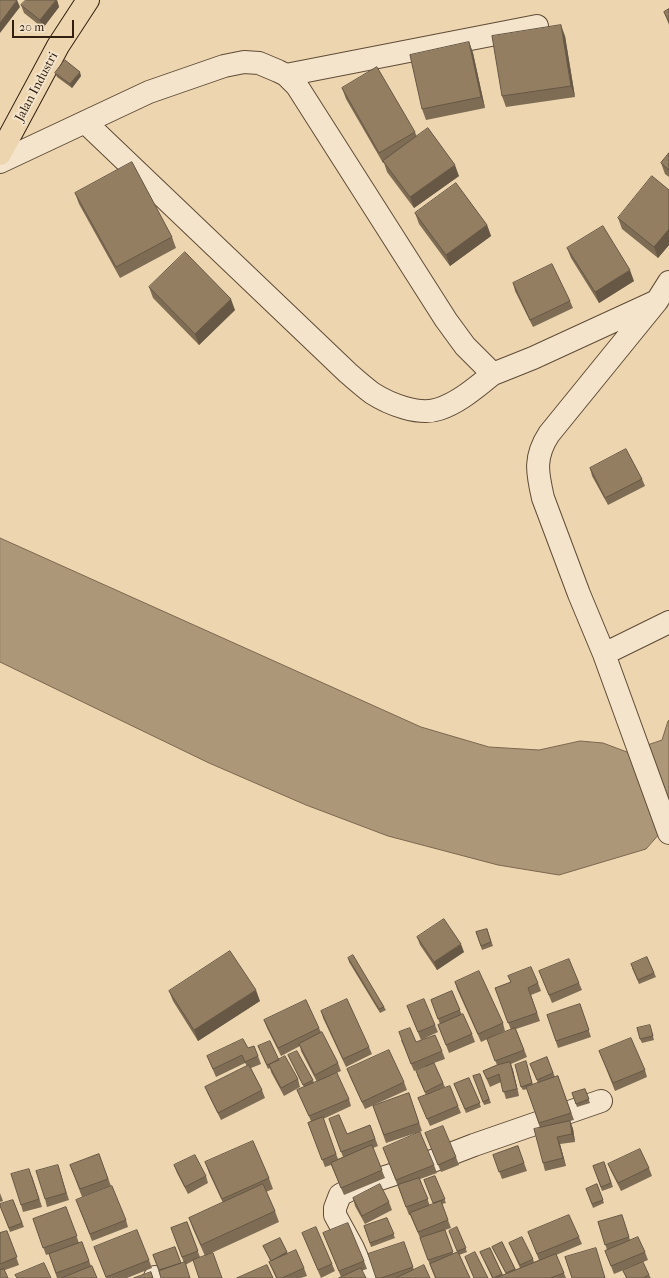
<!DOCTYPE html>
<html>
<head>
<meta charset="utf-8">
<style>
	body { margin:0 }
	#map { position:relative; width:669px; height:1278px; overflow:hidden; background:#ecd5af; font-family:"IM FELL French Canon",serif }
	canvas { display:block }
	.scale { position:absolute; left:12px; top:20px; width:62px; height:18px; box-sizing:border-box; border:2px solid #321f0f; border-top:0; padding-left:5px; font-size:12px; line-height:14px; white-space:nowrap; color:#321f0f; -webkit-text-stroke:3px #f3e4cb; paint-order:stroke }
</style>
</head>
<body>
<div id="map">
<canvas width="669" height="1278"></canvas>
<div class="scale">20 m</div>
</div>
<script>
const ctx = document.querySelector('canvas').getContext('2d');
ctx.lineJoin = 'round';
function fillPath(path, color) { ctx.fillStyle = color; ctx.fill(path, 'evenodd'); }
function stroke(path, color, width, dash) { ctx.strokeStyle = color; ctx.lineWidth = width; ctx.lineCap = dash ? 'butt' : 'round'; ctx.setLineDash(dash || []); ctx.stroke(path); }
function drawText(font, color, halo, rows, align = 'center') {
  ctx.font = font + ' "IM FELL French Canon",serif'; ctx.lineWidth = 4; ctx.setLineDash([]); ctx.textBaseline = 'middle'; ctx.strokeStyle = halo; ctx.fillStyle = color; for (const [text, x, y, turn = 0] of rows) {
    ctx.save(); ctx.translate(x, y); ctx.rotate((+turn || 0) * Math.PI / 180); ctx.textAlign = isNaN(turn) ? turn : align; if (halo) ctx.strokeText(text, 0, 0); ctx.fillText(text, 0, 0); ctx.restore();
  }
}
const water = new Path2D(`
	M0,538l421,189 68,20 50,3 41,-9 23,2 24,9 35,-12 6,-19 1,-1v109l-8,3 -15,17 -87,26 -61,-10 -110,-29 -82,-31 -97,-42 -209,-101z`);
fillPath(water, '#ad9779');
stroke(water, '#7c674f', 1);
const minor = new Path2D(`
	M286,75l251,-49
	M85,122l263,251c8,7 16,14 24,20 17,11 47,23 67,16 21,-7 37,-22 54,-35
	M0,162l149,-70 75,-26 20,-4 15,1 19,8 8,4 11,11 149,234 19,26 28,28 40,-16 124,-57
	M669,282l-12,19 -108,133c-15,23 -12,38 -6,64l36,96 25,60 65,179
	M604,654l65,-32
	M155,1277v1
	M366,1278l-13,-30 -18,-33v-7l5,-13 15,-8 67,-22 52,-20 127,-44`);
const major = new Path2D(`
	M0,154l58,-108 30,-46`);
stroke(minor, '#604c37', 24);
stroke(major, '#321f0f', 24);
stroke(minor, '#f3e4cb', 22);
stroke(major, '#ecd5af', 22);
fillPath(new Path2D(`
	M57,0l2,7 -16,21 -19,-15 -3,-8z
	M669,9v16l-5,-13z
	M565,36l10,61 -69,10 -4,-11z
	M469,42l4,11 12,55 -59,12 -4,-11z
	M55,73l26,3 -9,12 -15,-11z
	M342,88l73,44 2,5 42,39 -45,32 -27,-36 -3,-9h-1l-37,-64z
	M669,153v24l-4,-3 -4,-11z
	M669,190v55l-11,13 -36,-29 -4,-11z
	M75,193l97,44 4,11 -56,30 -41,-74z
	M415,213l72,12 4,11 -41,30 -31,-42z
	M567,248l67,33 -35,22 -28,-45z
	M513,283l57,18 3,7 -40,19 -18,-36z
	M149,287l86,23 -36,35 -46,-47z
	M590,468l52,11 3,7 -37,19 -16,-29z
	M487,929l6,17 -11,4 -6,-18z
	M417,937l47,15 -27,18 -17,-25z
	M647,957l9,20 -17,7 -7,-16z
	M348,958l36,49 2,3 -6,3 -31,-51z
	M539,971l40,12 3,7 -30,13z
	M508,976l30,7 3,8 -10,4 9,26 -24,8 11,28 -16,7 2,6 6,26 -13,3 -5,-17 -11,5 -7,-16 14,-6 -10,-26 24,-9 -16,-42 16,-6z
	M455,982l48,41 2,8 -24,11 -24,-53z
	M169,991l91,10 -62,40 -25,-40z
	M452,991l10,24 10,19 3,8 -26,11 -11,-28 2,-1 -9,-24z
	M580,1004l11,33 -33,11 -11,-33z
	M407,1006l28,19 3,7 -17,8z
	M321,1011l48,36 3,7 -26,13 -23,-49z
	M264,1020l55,8 2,4 17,31 3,8 -11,5 19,23 2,7 -28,13 15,40 5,-2 -14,-38 18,15 23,-9 8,21 -5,2 12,30 -41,17 -13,-30 -6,2 -17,-44 3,-2 -14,-31 7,-3 -16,-32 25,25 1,3 3,-1 -16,-31 -1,-5 -19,10 -14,-28z
	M651,1029l3,11 -12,3 -2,-4z
	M401,1040l15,2 26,9 3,8 -11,4 11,24 -13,6 26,13 3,7 -31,13 -12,-28 8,-3 -9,-20 9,-9 -12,5z
	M258,1046l21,14 19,19 2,8 -16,9 -13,-24 -1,-4 -2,1z
	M248,1048l10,8 3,8 -10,4 11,22 3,8 -44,22 -13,-26 -3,-7 42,-21 -2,-3 -29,14 -9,-21z
	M599,1051l46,19 2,7 -32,14z
	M547,1057l8,20 3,-1 16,44 -4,1 3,8 2,13 -15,2 6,22 -21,5 -2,-8 -3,-35 -13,-39 -4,1 -2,-3 6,-22 6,20 5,-2 -8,-19z
	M347,1069l57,13 3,8 -42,19 -15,-32z
	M480,1074l11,29 -7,2 -11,-29z
	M469,1078l12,29 -15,6 -12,-29z
	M585,1089l5,14 -13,4 -5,-14z
	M409,1093l13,38 -36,12 -13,-37z
	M425,1133l31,24 3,8 -18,7z
	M518,1146l9,25 -25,8 -9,-24z
	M383,1148l51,17 3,8 -17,6 10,27 4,-2 -10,-24 11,-4 11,27 -4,1 9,24 -6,2 8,24 4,-2v-25l10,25 -8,3 11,23h-35l-4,-10 -10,-28 -11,-25h-1z
	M99,1154l12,32 -29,11 -12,-32z
	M205,1162l64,16 4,11 -7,3 9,19 4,11 -74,34 -12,-27 -4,-11 34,-15 -14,-30z
	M604,1162l9,25 -11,4 -9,-25z
	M608,1164l41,4 3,8 -31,15 -10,-20z
	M58,1165l11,35 -22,7 -2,-8z
	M174,1165l32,11 2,7 -20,11 -11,-21z
	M32,1176l10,31 -19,5 -2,-7z
	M597,1184l7,19 -11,5 -7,-19z
	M0,1193l3,8 -3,1z
	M353,1198l36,4 3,8 -27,14 -10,-18z
	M13,1200l11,27 -14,5 -9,-24z
	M66,1207l13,36 3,-1 9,24 6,12h-40l-8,-24 -3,1 -13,-36z
	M79,1208l47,12 2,7 -36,14z
	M622,1215l8,25 15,12 3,8 -34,14 -9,-23 2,-1 -9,-28z
	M387,1218l8,20 -24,9 -7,-21z
	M187,1222l13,35 -39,21 -8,-23 22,-8 6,17 3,-1 -13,-35z
	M7,1231l12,34 -14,5 -5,8v-45z
	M528,1232l51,5 3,7 -26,11 10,23h-74l-12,-26 10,-4 13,27 3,-1 -14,-27 10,-5 14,28 4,-2 -11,-25 24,16 1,3 5,-2z
	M302,1233l30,31 3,7 -14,7z
	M323,1233l41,28 3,8 -26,8z
	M280,1238l8,16 16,14 3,8 -6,2h-25l-7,-16h2l-8,-16z
	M404,1242l10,28 16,8h-54z
	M94,1247l55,13 3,8 -25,10h-21z
	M623,1271l26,4 2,3h-25z`), '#7e6c54');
fillPath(new Path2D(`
	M17,0l3,7 -20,26v-10z
	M57,0l2,7 -16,21 -3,-8z
	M561,25l4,11 10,61 -4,-11z
	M469,42l4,11 12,55 -4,-11z
	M80,72l1,4 -9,12 -2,-4z
	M455,165l4,11 -45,32 -4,-11z
	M487,225l4,11 -41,30 -4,-11z
	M669,229v16l-11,13 -4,-11z
	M630,270l4,11 -35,22 -4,-11z
	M231,299l4,11 -36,35 -4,-11z
	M461,944l3,8 -27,18 -3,-8z
	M256,990l4,11 -62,40 -4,-11z
	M510,1062l3,8 6,26 -2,-7z
	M570,1121l3,8 2,13 -3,-8z
	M557,1137l3,7 6,22 -3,-8z`), '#675845');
const building = new Path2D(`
	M0,0h17l-17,23z
	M26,0h30l-16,20 -19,-15z
	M669,9v13l-5,-10z
	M561,25l10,61 -69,10 -10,-60z
	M469,42l12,55 -59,12 -12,-54z
	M65,60l15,12 -10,12 -15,-11z
	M377,67l38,65 -36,21 -37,-65z
	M428,128l27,37 -45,32 -27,-36z
	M669,153v17l-8,-7z
	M132,162l40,75 -56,30 -41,-74z
	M652,176l17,14v39l-15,18 -36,-29z
	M456,183l31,42 -41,30 -31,-42z
	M603,226l27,44 -35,22 -28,-44z
	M185,252l46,47 -36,35 -46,-47z
	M552,264l18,37 -40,19 -17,-37z
	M626,449l16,30 -37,19 -15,-30z
	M444,919l17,25 -27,18 -17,-25z
	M487,929l4,13 -10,4 -5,-14z
	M230,951l26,39 -62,40 -25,-39z
	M353,955l31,52 -5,2 -31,-51z
	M647,957l7,16 -16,7 -7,-16z
	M569,959l10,24 -30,12 -10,-24z
	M531,967l7,16 -10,5 9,25 -29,10 -13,-35 16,-6 -3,-6z
	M479,971l24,52 -25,11 -23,-52z
	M452,991l8,19 -22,9 -7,-19z
	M347,999l22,48 -26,12 -22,-48z
	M424,999l11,26 -17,7 -11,-26z
	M306,1000l13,28 -41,20 -14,-28z
	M580,1004l9,26 -33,11 -9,-26z
	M463,1014l9,20 -26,11 -8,-20z
	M650,1025l3,11 -13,3 -3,-11z
	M410,1028l6,14 19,-7 7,16 -31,13 -12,-32z
	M515,1028l9,22 -29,11 -8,-22z
	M322,1032l16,31 -23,12 -16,-31z
	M631,1038l14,32 -32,13 -14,-32z
	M243,1039l5,9 6,-2 4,10 -13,6 -3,-7 -29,14 -6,-13z
	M270,1041l9,19 -12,5 -9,-19z
	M389,1050l15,32 -42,20 -15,-33z
	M297,1051l16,29 -10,5 -15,-30z
	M285,1056l13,23 -17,9 -12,-23z
	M547,1057l6,16 -16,7 -7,-16z
	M526,1061l6,22 -11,4 -6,-22z
	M510,1062l7,27 -14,3 -4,-18 -12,5 -4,-8 14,-6z
	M434,1063l9,20 -18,9 -9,-21z
	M249,1065l13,25 -44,23 -13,-26z
	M337,1073l12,26 -40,17 -12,-26z
	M480,1074l9,25 -6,3 -10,-26z
	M558,1076l13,37 -32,10 -13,-36z
	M469,1078l11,25 -15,6 -11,-25z
	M450,1086l8,20 -31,13 -9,-21z
	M585,1089l4,10 -13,5 -4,-11z
	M409,1093l10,30 -35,12 -11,-29z
	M339,1115l8,19 23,-9 5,14 -34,13 -12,-33z
	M323,1117l13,37 -14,6 -14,-37z
	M570,1121l2,13 -15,3 6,21 -20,5 -9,-34z
	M443,1126l13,31 -18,8 -13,-32z
	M420,1132l14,33 -38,15 -13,-32z
	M253,1141l16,37 -47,21 -17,-37z
	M372,1145l10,25 -41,18 -10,-25z
	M518,1146l6,17 -25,9 -6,-17z
	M640,1149l9,19 -31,15 -10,-19z
	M99,1154l9,25 -28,10 -10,-24z
	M195,1155l11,21 -21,11 -11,-22z
	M604,1162l7,21 -10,4 -8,-21z
	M58,1165l8,28 -21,6 -9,-28z
	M29,1169l10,30 -18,6 -10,-31z
	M435,1176l10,23 -12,4 -9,-23z
	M419,1178l9,21 -22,8 -8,-22z
	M263,1184l12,27 -74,34 -12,-27z
	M380,1184l9,18 -27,14 -9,-18z
	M597,1184l6,16 -11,4 -6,-15z
	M112,1186l14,34 -36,14 -14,-34z
	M13,1200l9,23 -13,5 -9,-22v-2z
	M441,1201l7,19 -30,12 -8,-19z
	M66,1207l11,29 -34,12 -10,-29z
	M569,1215l10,22 -42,17 -9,-22z
	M622,1215l7,22 -24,8 -7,-23z
	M387,1218l7,16 -24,9 -6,-17z
	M187,1222l11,29 -16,6 -11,-29z
	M348,1223l16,38 -25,10 -16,-38z
	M316,1227l16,37 -14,6 -16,-37z
	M457,1227l9,21 -9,3 -8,-20z
	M137,1230l12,30 -43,17 -12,-30z
	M445,1230l8,22 -25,8 -8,-22z
	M7,1231l10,26 -17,7v-31z
	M522,1237l11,22 -13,6 -11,-22z
	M638,1237l7,15 -34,14 -6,-15z
	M280,1238l7,14 -16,9 -8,-15z
	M82,1242l7,19 -33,12 -7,-19z
	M404,1242l9,25 -32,11h-5l-8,-24z
	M502,1242l13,27 -9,4 -14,-26z
	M175,1247l6,16 -22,7 -6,-15z
	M490,1248l12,26 -9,4 -13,-26z
	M596,1248l9,30h-33l-7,-21z
	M296,1250l8,18 -22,10h-5l-8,-16z
	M458,1252l12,26h-34l-6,-14z
	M475,1252l13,26h-14l-9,-21z
	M213,1253l9,25h-23l-6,-18z
	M556,1254l8,19 -14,5h-54z
	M185,1262l5,16h-29l-2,-7z
	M643,1262l6,13 -6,3h-16l-4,-7z
	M44,1263l7,15h-34l-2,-3z
	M267,1265l6,13h-36z
	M424,1265l6,13h-34z
	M92,1266l5,12h-35z
	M361,1268l5,10h-27z
	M4,1269l4,9h-8v-8z
	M151,1272l2,6h-19z`);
fillPath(building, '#937e62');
stroke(building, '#675845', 1);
drawText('13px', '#321f0f', '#f3e4cb', [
	["Jalan Industri",37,87,-62]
]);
</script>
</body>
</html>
